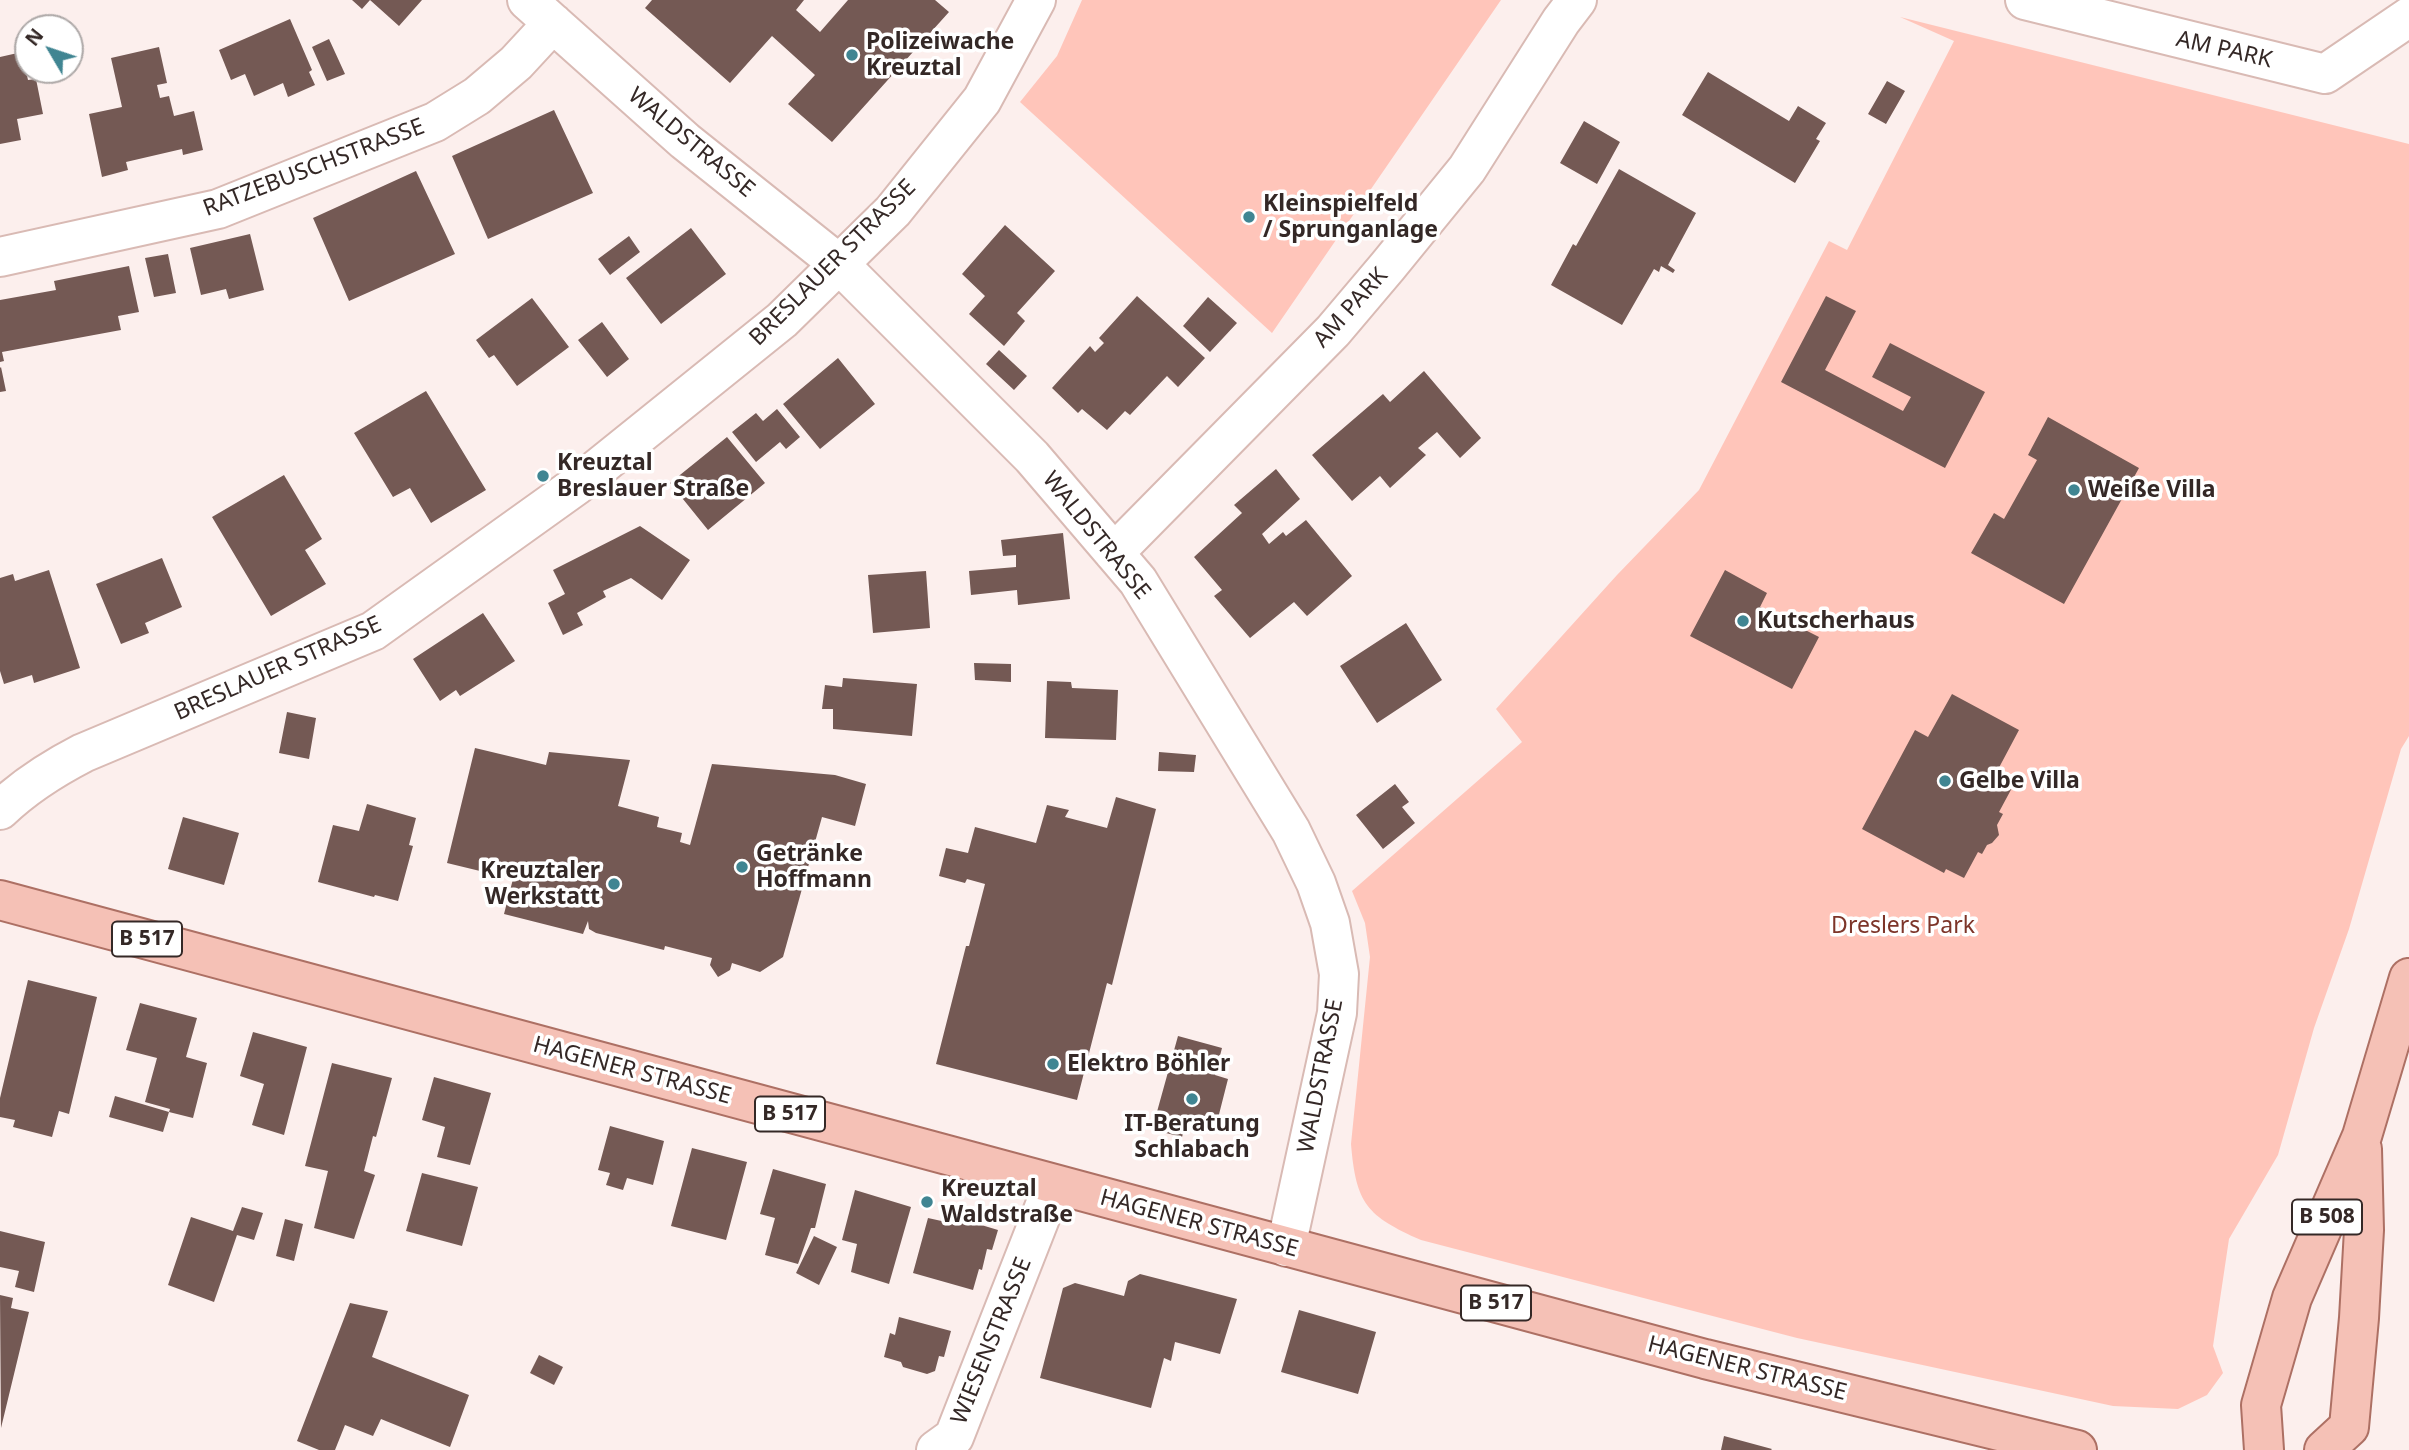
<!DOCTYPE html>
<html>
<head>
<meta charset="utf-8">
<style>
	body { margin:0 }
	#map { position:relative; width:2409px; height:1450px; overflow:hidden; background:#fcefed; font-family:"Noto Sans",sans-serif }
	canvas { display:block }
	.north { position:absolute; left:14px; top:14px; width:70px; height:70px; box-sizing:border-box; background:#fff; border:2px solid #aea9a8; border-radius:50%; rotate:309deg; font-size:19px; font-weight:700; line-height:28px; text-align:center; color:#342826 }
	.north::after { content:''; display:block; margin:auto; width:24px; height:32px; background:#408592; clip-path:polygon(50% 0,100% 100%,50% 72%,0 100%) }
</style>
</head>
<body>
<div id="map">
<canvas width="2409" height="1450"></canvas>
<div class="north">N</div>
</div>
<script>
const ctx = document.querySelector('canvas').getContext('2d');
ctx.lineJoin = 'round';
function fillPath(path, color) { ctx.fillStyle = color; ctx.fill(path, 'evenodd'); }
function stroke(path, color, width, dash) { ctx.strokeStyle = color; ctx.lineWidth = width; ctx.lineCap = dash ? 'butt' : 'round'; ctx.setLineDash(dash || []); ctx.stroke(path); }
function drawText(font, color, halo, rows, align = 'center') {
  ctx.font = font + ' "Noto Sans",sans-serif'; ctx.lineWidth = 7; ctx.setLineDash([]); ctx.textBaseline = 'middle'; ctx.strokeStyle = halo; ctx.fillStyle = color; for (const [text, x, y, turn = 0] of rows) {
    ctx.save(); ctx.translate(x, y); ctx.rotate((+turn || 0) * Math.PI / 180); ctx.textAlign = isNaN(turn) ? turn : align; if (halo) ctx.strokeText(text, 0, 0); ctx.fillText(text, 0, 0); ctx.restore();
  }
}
fillPath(new Path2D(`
	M1082,0h419l-229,333 -252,-231 37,-46z
	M1900,17l509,127v592l-8,13 -52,180 -35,99 -36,127 -49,84 -16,107 10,27 -16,22 -29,14 -65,-3 -316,-68 -376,-98c-54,-24 -65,-36 -70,-96l19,-187 -5,-34 -13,-32 170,-149 -26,-33 121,-134 82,-85 130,-249 18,9 107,-209z`), '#ffc5ba');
fillPath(new Path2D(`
	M352,0h70l-23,26 -29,-26 -8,9z
	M652,0h152l-8,10 24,22 28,-32h87l14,12 -117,130 -44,-38 27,-29 -43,-39 -42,47 -85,-75z
	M290,19l22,51 -3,2 6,13 -27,12 -5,-14 -29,13 -9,-22 -14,6 -12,-30z
	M329,39l16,35 -18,7 -15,-34z
	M159,47l8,36 -10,2 3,13 9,-2 5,20 20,-5 9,39 -20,5 -1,-6 -56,13 2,8 -26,7 -13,-63 33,-7 -11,-49z
	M22,52l6,28 8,-1 7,35 -26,5 4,21 -21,4v-87z
	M1708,72l81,49 9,-15 28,17 -10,16 4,2 -25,42 -113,-68z
	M1887,81l18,10 -19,33 -18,-10z
	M554,110l39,83 -105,46 -36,-83z
	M1584,121l36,21 -23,42 -37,-21z
	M1619,169l77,44 -28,52 7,5 -2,3 -12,-7 -2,6 -5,-3 -32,56 -71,-40 22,-41 3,2z
	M416,171l39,83 -106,47 -36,-83z
	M1005,225l50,46 -38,42 8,8 -21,25 -35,-32 16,-18 -23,-22z
	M691,228l35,46 -65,50 -35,-46z
	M250,234l14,56 -35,9 -3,-10 -25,6 -11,-47z
	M629,236l11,16 -30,23 -12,-16z
	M168,254l8,39 -22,4 -9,-39z
	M129,266l10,46 -21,4 3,14 -119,22 2,9 -4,1v-62l56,-10 -2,-9z
	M1137,296l68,62 -27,29 -11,-11 -37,39 -5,-4 -18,19 -25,-21 -4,4 -26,-25 38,-42 5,6 9,-9 -5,-5z
	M1826,296l30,15 -31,59 78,41 8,-14 -39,-20 18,-34 95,49 -40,76 -164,-86z
	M1208,297l29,26 -27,29 -27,-26z
	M532,298l37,49 -52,39 -23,-31 -5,3 -13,-18z
	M602,322l27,37 -22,18 -29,-37z
	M999,350l28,26 -13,14 -28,-26z
	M838,358l37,46 -55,45 -37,-45z
	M1,367l5,24 -6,1v-24z
	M1424,371l57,67 -21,20 -23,-26 -19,16 8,7 -36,33 -10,-12 -28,25 -40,-46 71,-61 7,8z
	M426,391l60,99 -55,33 -21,-35 -17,9 -39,-64z
	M777,409l23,28 -14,12 -6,-7 -24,20 -24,-30 24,-19 7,8z
	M2048,417l91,51 -75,136 -93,-51 23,-40 10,6 33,-59 -9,-5z
	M727,437l38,46 -57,47 -38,-47z
	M1276,469l24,30 -38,35 7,10 14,-12 3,4 20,-16 46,56 -45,40 -13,-14 -44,36 -36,-42 8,-6 -28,-33 48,-44 -8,-8z
	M284,475l38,64 -17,11 21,34 -55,32 -59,-99z
	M640,526l50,34 -28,40 -31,-22 -28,13 3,6 -29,16 6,12 -20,10 -15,-32 17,-9 -12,-24z
	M1063,533l7,66 -52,6 -1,-15 -46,5 -2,-24 47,-4v-12l-13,1 -2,-16z
	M162,558l20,49 -37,16 4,10 -28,11 -25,-60z
	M49,570l31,98 -46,15 -2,-8 -28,9 -4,-13v-93l13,-4 2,7z
	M1725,570l42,23 -7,14 59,30 -27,52 -102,-53z
	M926,571l4,57 -57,5 -5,-58z
	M483,613l32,48 -55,35 -4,-6 -16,11 -27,-42z
	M1406,623l36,57 -65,43 -37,-57z
	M974,663l37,1v18l-36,-2z
	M843,678l74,6 -5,52 -79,-7v-20h-11l3,-24 17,2z
	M1047,681l24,1 1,6 46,2 -2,50 -71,-2z
	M1952,694l67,36 -25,47 19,9 -14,26 4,2 -6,11 2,10 -7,8 -5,2 -5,9 -4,-2 -14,26 -18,-9 -2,4 -82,-44 53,-99 13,7z
	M287,712l29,6 -7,41 -30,-6z
	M475,748l71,17 3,-13 81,8 -12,46 41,11 -2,10 25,6 -2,9 10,3 22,-81 123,11 31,9 -11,42 -33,-9 -39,140 -23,15 -28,-9 -2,7 -12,7 -8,-12 2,-7 -47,-12 -1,4 -68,-17 -7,-4 -1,-8 -5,13 -79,-20 9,-35 -66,-16z
	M1159,752l37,3 -2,17 -36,-1z
	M1395,784l14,18 -7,5 13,16 -32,26 -27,-34z
	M1116,797l40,12 -44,176 -5,-2 -30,117 -141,-36 30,-118h3l16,-62 -18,-5 -2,4 -26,-7 7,-28 22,5 7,-26 61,16 11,-38 22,5 -4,7 42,11z
	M367,804l49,14 -7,27 4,1 -15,55 -23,-6 -1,2 -56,-15 15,-57 26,6z
	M183,817l56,16 -15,52 -56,-16z
	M28,980l69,17 -28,117 -10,-3 -7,26 -39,-10 2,-7 -15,-3v-19z
	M140,1003l57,15 -11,39 21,6 -14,55 -24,-6 -6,20 -54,-15 6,-21 54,16 1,-3 -25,-7 12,-44 -31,-8z
	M253,1032l54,15 -23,88 -32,-10 12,-41 -24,-8z
	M1178,1036l44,12 -7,27 13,4 -14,55 -29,-7 -3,10 -16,-4 3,-11 -14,-3z
	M332,1063l60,15 -16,59 -3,-1 -9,35 11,4 -21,64 -40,-11 14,-57 -23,-5z
	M434,1077l57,16 -21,72 -33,-8 8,-30 -23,-7z
	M610,1126l54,15 -11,44 -26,-7 -4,12 -17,-5 4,-12 -12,-3z
	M692,1148l55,14 -21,78 -55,-14z
	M773,1169l53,15 -11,44h-4l-13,36 -33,-9 10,-37 -15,-4z
	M422,1173l56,14 -16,59 -56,-15z
	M855,1190l56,17 -22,77 -38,-12 6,-28 -15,-4z
	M242,1207l21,6 -9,27 -17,-5 -23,67 -46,-17 23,-68 42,14z
	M948,1215l50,15 -6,20 -5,-1 -5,21 -3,-1 -6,21 -60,-17 15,-55 18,4z
	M285,1219l18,5 -9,37 -18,-5z
	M0,1231l45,11 -11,50 -19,-5 4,-16 -19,-4z
	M814,1236l23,11 -18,38 -23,-12z
	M1140,1274l97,25 -17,55 -45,-12 -4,19 -7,-3 -13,50 -111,-30 23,-90 12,-5 49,13 4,-15z
	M0,1295l13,3 -2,10 18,4 -28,116z
	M350,1303l38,8 -16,46 97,38 -19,52 -69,-28 -8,17 -28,-11 -10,25h-16l-22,-9z
	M1299,1310l77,22 -18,62 -77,-22z
	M899,1317l52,14 -7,26 -5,-1 -4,15 -8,3 -24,-7 -2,-5 -17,-5 6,-24 5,2z
	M539,1355l24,12 -9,18 -24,-12z
	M1724,1436l48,13 -1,1h-50z`), '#745954');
const minor = new Path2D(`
	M527,0l158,141 154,123 193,193 106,124 153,250 25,52 14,40 9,51 -2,39 -51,234
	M2025,0l300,74 84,-57
	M0,257l218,-48 217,-87 42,-26 39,-33 37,-40
	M1114,553l219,-222 55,-65 79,-97 94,-148 16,-21
	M0,810c25,-24 52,-41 83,-57l290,-122 204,-146 205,-165 111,-109 89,-111 54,-100
	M936,1450l18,-13 99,-252`);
const primary = new Path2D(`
	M0,900l1705,459 372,91
	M2264,1450l-3,-45 31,-107 70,-162 47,-158
	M2324,1450l25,-23 10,-109 5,-88 -2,-81`);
stroke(minor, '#d9bab4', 42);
stroke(primary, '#ad7064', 42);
stroke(minor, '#fff', 38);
stroke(primary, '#f5c1b6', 38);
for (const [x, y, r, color] of [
	[852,55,7,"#408592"],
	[1249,217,7,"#408592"],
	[543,476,7,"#408592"],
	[2074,490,7,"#408592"],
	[1743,621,7,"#408592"],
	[1945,781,7,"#408592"],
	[742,867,7,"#408592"],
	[614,884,7,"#408592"],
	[1053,1064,7,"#408592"],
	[1192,1099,7,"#408592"],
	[927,1202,7,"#408592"]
]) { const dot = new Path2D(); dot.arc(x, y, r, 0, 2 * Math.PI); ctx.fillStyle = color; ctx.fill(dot); stroke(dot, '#fff', 2.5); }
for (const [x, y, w] of [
	[147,939,70],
	[790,1114,70],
	[2327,1217,70],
	[1496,1303,70]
]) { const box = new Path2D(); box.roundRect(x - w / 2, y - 17.5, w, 35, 5); ctx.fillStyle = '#fff'; ctx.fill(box); stroke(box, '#342826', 2); }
drawText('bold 21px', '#342826', null, [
	["B 517",147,939],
	["B 517",790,1114],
	["B 508",2327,1217],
	["B 517",1496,1303]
]);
drawText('bold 23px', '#342826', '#fff', [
	["Polizeiwache",866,42],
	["Kreuztal",866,68],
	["Kleinspielfeld",1263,204],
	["/ Sprunganlage",1263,230],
	["Kreuztal",557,463],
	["Breslauer Straße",557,489],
	["Weiße Villa",2088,490],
	["Kutscherhaus",1757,621],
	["Gelbe Villa",1959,781],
	["Getränke",756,854],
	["Hoffmann",756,880],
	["Kreuztaler",600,871,"right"],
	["Werkstatt",600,897,"right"],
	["Elektro Böhler",1067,1064],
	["IT-Beratung",1192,1124,"center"],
	["Schlabach",1192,1150,"center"],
	["Kreuztal",941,1189],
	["Waldstraße",941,1215]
], 'left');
drawText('23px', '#342826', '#fff', [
	["AM PARK",2224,50,13],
	["WALDSTRASSE",691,143,40],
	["RATZEBUSCHSTRASSE",314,168,-21],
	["BRESLAUER STRASSE",833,263,-45],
	["AM PARK",1351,308,-48],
	["WALDSTRASSE",1096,536,51],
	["BRESLAUER STRASSE",278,669,-24],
	["HAGENER STRASSE",632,1071,15],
	["WALDSTRASSE",1321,1076,-79],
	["HAGENER STRASSE",1199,1224,15],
	["WIESENSTRASSE",992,1341,-68],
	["HAGENER STRASSE",1747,1369,14]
]);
drawText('23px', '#7d3529', '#fff', [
	["Dreslers Park",1903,926]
]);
</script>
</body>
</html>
